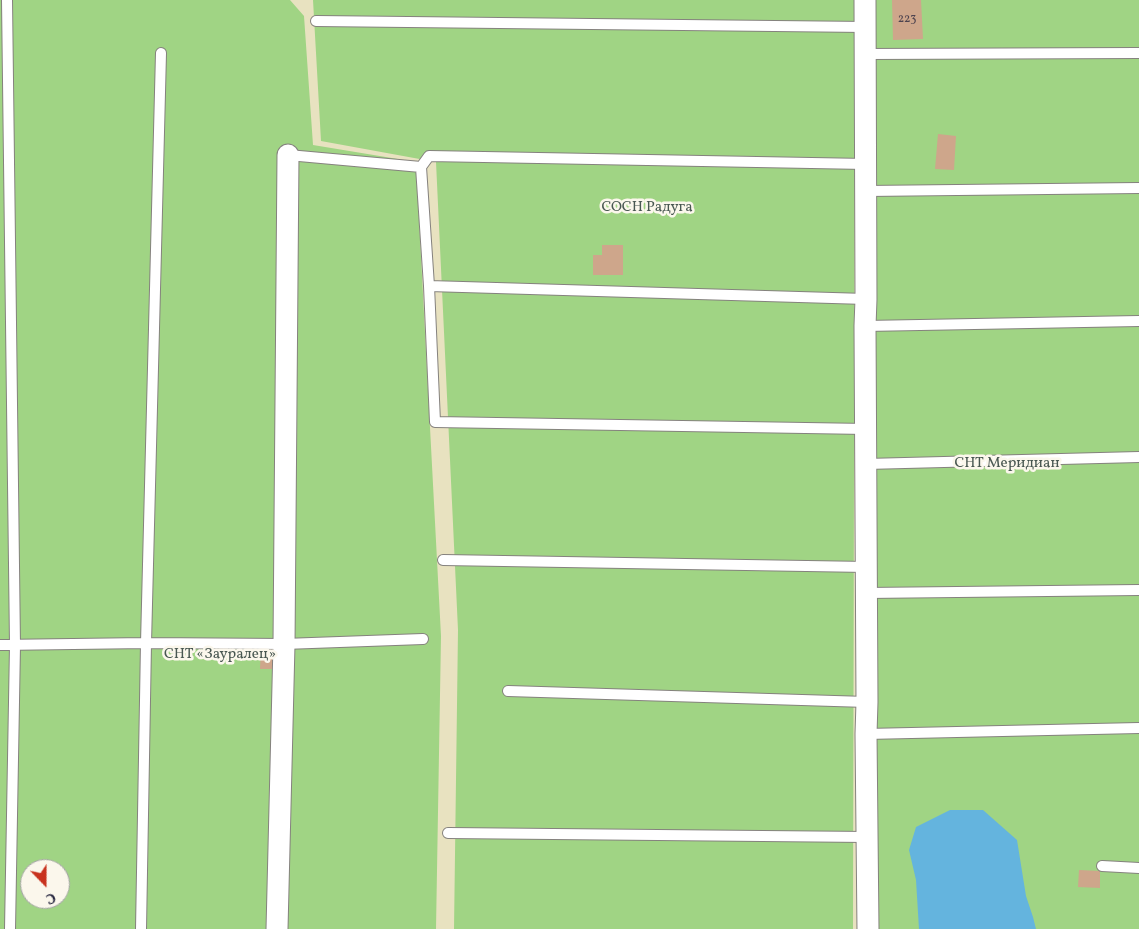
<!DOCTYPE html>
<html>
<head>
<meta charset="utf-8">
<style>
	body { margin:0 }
	#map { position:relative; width:1139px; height:929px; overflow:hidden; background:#e8e2c0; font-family:Vollkorn,serif }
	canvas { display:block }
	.north { position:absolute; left:20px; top:859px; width:50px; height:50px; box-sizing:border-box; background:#fbf7ec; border:1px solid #a4a2a5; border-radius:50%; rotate:158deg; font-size:14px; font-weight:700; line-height:20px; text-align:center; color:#22223b }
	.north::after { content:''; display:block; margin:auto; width:18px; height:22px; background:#c8321e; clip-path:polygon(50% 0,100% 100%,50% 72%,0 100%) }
</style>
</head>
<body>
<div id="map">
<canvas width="1139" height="929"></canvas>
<div class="north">С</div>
</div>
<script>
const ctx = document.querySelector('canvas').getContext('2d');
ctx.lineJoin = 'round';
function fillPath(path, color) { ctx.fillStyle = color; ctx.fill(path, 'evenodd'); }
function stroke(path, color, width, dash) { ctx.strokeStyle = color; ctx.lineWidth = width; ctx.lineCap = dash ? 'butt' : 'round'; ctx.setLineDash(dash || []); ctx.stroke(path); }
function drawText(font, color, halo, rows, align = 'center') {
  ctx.font = font + ' Vollkorn,serif'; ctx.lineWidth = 5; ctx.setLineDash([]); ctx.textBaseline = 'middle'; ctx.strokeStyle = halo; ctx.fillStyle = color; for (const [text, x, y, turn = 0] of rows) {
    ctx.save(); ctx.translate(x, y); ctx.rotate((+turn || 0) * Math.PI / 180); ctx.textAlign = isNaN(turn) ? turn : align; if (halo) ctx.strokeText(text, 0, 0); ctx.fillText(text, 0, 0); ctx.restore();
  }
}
fillPath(new Path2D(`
	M0,0h290l14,16 9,129 103,17 25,474 -5,293h-436zM30,869h30v30h-30z
	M313,0h542l-2,929h-399l4,-299 -22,-468 -115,-21z
	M874,0h265v929h-264z`), '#a0d484');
fillPath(new Path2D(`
	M950,810h33l34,30 9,56 7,21 3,12h-117l-3,-49 -7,-30 7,-23z`), '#64b4de');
fillPath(new Path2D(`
	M892,0h29l2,39 -30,1z
	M938,134l18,2 -2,34 -19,-1z
	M602,245h21v30h-30v-20h9z
	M261,647h14l-1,22h-14z
	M1079,870l21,1v17l-22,-1z`), '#cea68b');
const lane = new Path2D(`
	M7,0l8,645 -5,284
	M316,21l550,6
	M866,54l273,-1
	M288,155l133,12
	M866,164l-437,-8 -8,11 8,119 6,136 432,7
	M866,191l273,-3
	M429,286l437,13
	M865,326l274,-5
	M866,464l273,-7
	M443,560l424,7
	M866,593l273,-3
	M0,645l146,-2 138,1 139,-5
	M508,691l359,11
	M866,734l273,-6
	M448,833l419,4
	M1102,866l37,2
	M141,929l5,-286 15,-590`);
const street = new Path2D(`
	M865,0l1,299 -1,27 2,376 -1,32 2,195
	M277,929l7,-285 4,-489`);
stroke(lane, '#85827e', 12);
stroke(street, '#85827e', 23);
stroke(lane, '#fff', 10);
stroke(street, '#fff', 21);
drawText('12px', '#4d434f', null, [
	["223",907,20]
]);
drawText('15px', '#485751', '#fbf7ec', [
	["СОСН Радуга",647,208],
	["СНТ Меридиан",1007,464],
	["СНТ «Зауралец»",220,655]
]);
</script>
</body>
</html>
